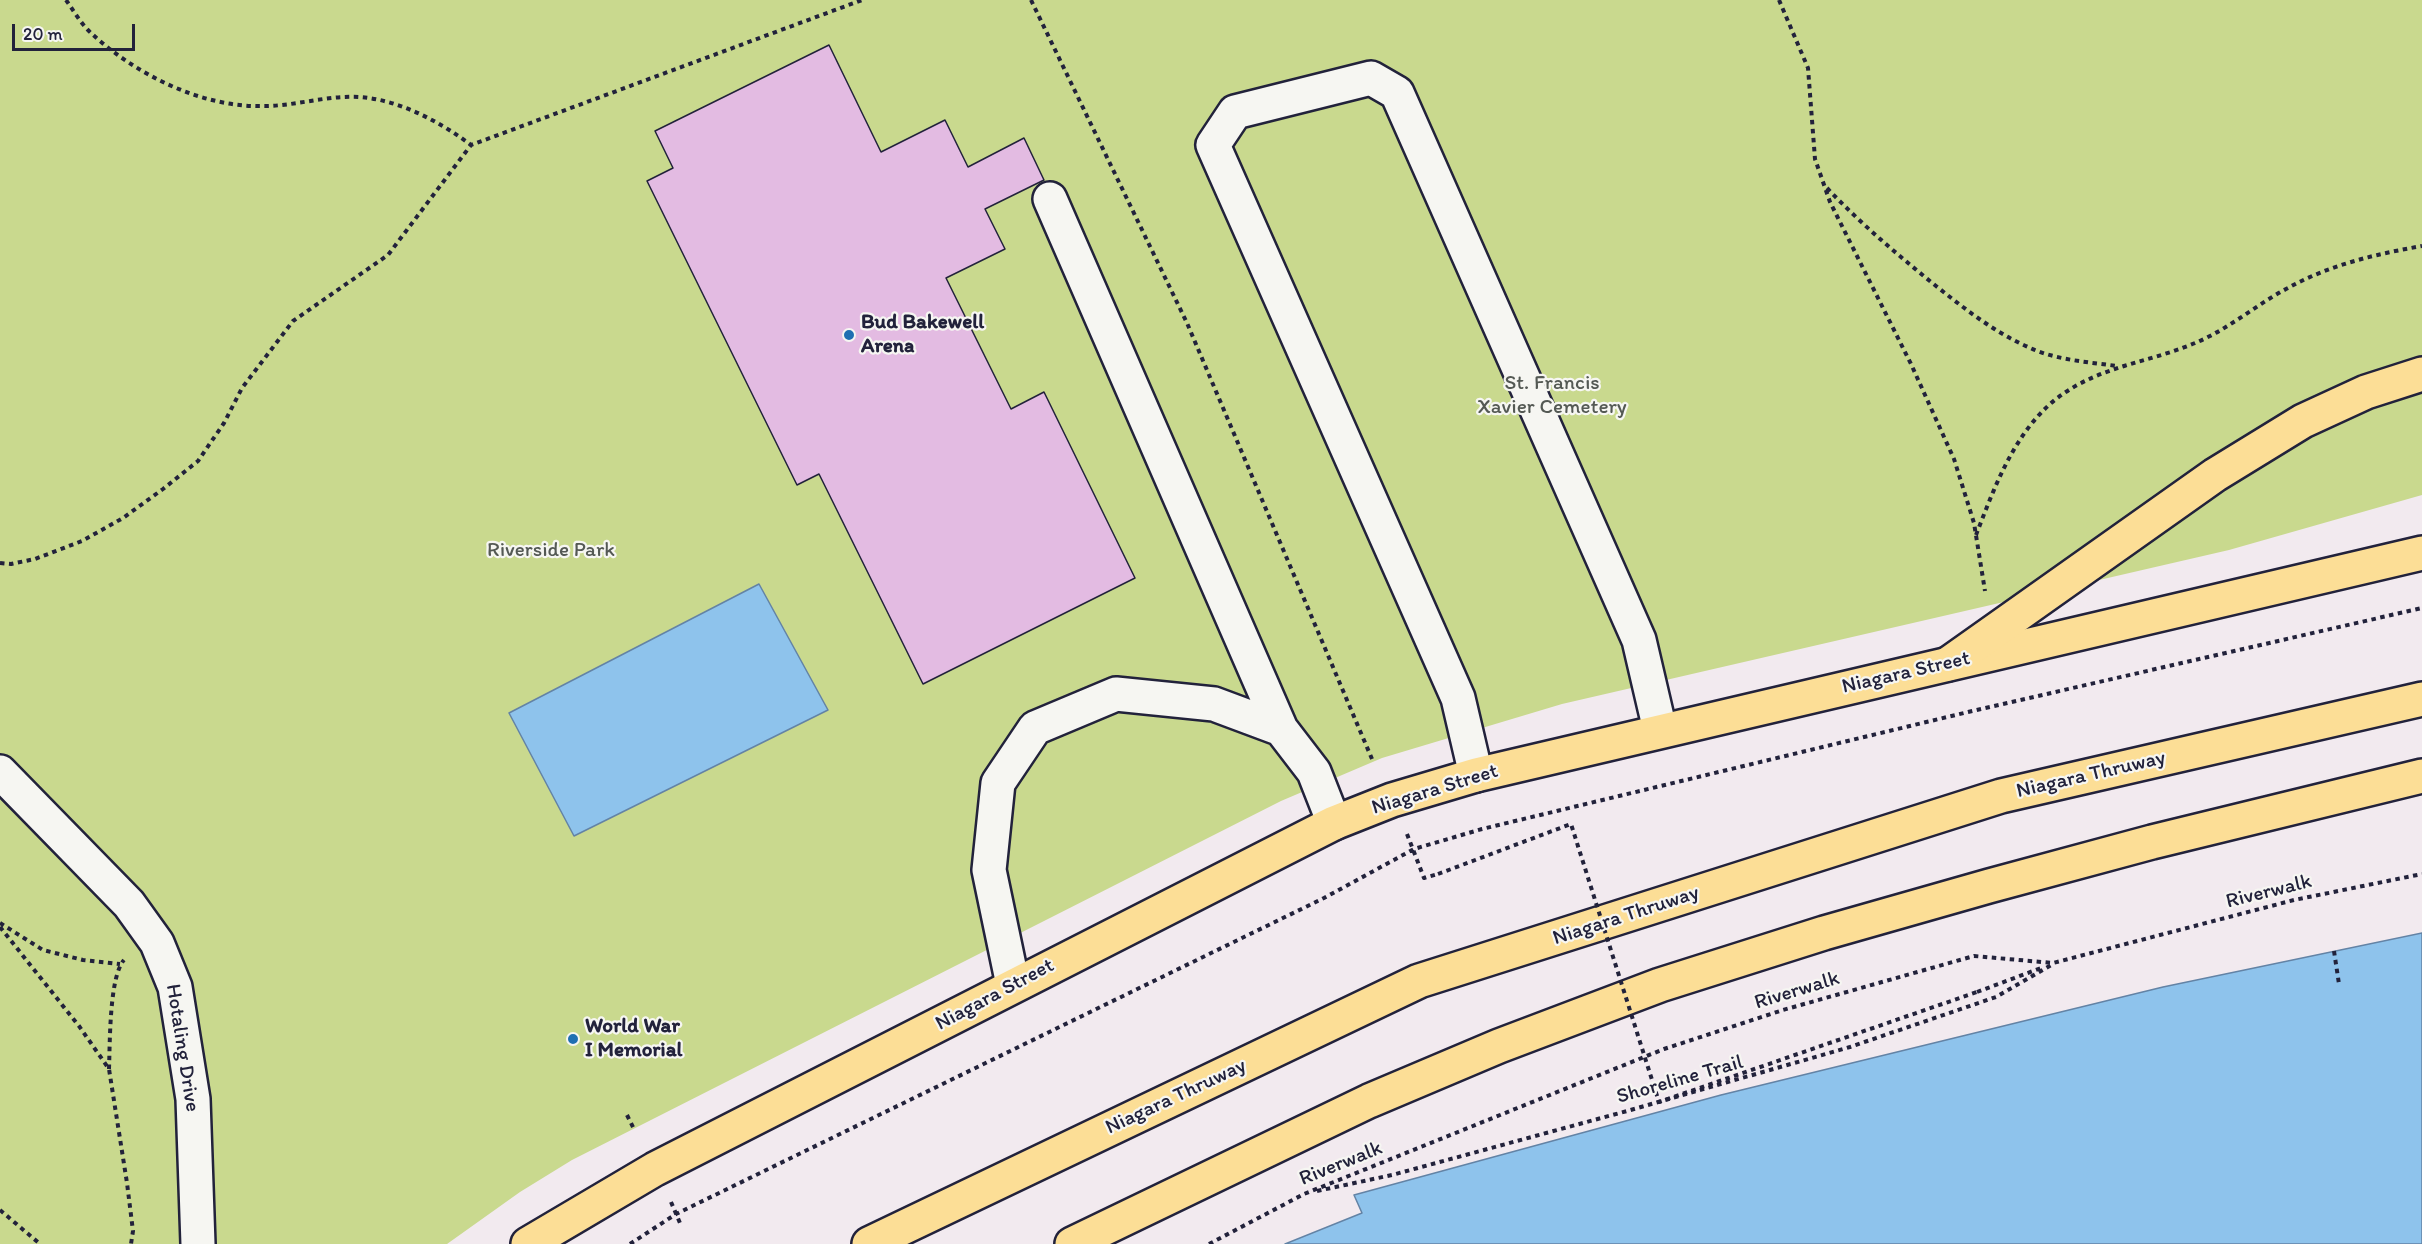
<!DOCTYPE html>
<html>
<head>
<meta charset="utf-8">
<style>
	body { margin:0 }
	#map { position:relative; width:2422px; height:1244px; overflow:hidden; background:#f2eaef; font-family:Itim,sans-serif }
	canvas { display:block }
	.scale { position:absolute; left:12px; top:24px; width:123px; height:27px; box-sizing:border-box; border:3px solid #22223b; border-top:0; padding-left:8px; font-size:18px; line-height:21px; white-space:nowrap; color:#22223b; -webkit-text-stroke:4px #f6f6f2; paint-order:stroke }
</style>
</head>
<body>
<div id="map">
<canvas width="2422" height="1244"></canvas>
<div class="scale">20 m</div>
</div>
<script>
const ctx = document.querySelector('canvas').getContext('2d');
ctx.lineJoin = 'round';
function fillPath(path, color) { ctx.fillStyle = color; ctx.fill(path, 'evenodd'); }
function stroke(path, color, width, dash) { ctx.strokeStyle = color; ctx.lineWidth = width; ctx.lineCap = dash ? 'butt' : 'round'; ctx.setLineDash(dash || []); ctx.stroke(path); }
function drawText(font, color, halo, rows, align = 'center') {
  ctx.font = font + ' Itim,sans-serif'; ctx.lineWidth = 4.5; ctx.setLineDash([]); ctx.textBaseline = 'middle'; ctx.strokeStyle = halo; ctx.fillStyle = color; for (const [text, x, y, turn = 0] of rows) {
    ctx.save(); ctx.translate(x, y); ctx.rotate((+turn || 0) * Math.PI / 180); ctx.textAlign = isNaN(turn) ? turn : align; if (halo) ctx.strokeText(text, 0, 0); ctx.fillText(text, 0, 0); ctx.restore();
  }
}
fillPath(new Path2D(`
	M0,0h2422v495l-193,55 -667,154 -180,54 -101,43 -709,359 -52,32 -73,52h-447z`), '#c9d98e');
const water = new Path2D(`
	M759,584l69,126 -254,126 -65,-123z
	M2422,933v311h-1137l77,-31 -8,-18 367,-100 442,-108z`);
fillPath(water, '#8ec3ec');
stroke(water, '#6383a5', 1.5);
const building = new Path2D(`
	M829,45l52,107 64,-32 23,47 56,-29 20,42 -59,29 20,40 -59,29 65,131 33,-17 91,186 -212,106 -104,-210 -22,11 -150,-304 26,-13 -18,-37z`);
fillPath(building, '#e3bbe2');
stroke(building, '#22223b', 1.5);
const minor = new Path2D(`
	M1050,199l231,530
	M0,772l129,132 28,39 18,44 18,112 5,145
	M1476,775l-18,-77 -245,-553 22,-33 136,-34 26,15 242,547 21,90
	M1013,985l-24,-115 9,-87 37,-55 81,-34 98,10 67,25 33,43 20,51`);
const major = new Path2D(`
	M528,1244l127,-75 679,-346 58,-23 84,-25 946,-222`);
const highway = new Path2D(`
	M1948,664l267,-189 88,-54 63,-29 56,-18
	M869,1244l550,-263 582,-185 421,-97
	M1072,1244l297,-143 130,-55 161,-61 164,-52 165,-47 163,-44 270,-66`);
stroke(minor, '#22223b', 38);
stroke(major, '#22223b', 38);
stroke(highway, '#22223b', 38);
stroke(new Path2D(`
	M66,0c8,11 15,24 25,33 44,41 111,75 173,73 27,0 54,-8 81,-9 44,-3 93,23 126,48
	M1031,0l156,323 185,436
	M1779,0l29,68 7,91 15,43 81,162 43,95 20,64 11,68
	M1827,188c34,36 71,67 109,98 29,23 58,46 92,61 27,13 60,15 89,19
	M1976,535c19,-49 38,-102 80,-136 48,-37 102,-36 154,-63 27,-14 51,-34 78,-48 41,-23 88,-34 134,-42
	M0,563l11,1 24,-5 47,-18 41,-23 40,-29 35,-28 26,-38 18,-35 51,-67 95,-66 83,-110 391,-145
	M1407,834l17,44 14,-4
	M0,923l43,27 40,10 37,4
	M0,927l79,99 30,43 18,114 6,48 -2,13
	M2334,951l5,33
	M1977,992l64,-24
	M109,1069c1,-24 0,-92 15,-109
	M627,1115l7,14
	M1317,1191l75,-16 235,-64 223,-64 146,-50 57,-33
	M671,1202l9,21
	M0,1210l40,34
	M630,1244l46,-30 648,-316 90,-49 68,-20 486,-117 454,-104
	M1209,1244l95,-50 360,-145 119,-39 191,-54 79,7 241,-63 128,-26`), '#22223b', 4, [4.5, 4.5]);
stroke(minor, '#f6f6f2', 33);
stroke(major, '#fcde96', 33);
stroke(highway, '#fcde96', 33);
stroke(new Path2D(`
	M1438,874l133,-50 88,278 318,-110`), '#22223b', 4, [4.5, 4.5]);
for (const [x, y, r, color] of [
	[849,335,6,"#1f6fb2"],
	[573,1039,6,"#1f6fb2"]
]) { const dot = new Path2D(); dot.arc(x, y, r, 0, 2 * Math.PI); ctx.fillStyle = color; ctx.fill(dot); stroke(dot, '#f6f6f2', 2); }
drawText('bold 21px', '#22223b', '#f6f6f2', [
	["Bud Bakewell",861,323],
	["Arena",861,347],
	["World War",585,1027],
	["I Memorial",585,1051]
], 'left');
drawText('21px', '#545954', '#f6f6f2', [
	["St. Francis",1552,384],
	["Xavier Cemetery",1552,408],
	["Riverside Park",551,551]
]);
drawText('21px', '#22223b', '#f6f6f2', [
	["Niagara Street",1906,673,-13],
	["Niagara Thruway",2091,775,-13],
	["Niagara Street",1435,790,-17],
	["Riverwalk",2269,892,-14],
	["Niagara Thruway",1626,916,-18],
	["Riverwalk",1797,991,-17],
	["Niagara Street",995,995,-28],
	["Hotaling Drive",182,1048,81],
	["Shoreline Trail",1680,1080,-16],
	["Niagara Thruway",1176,1097,-25],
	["Riverwalk",1341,1164,-22]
]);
</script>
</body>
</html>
